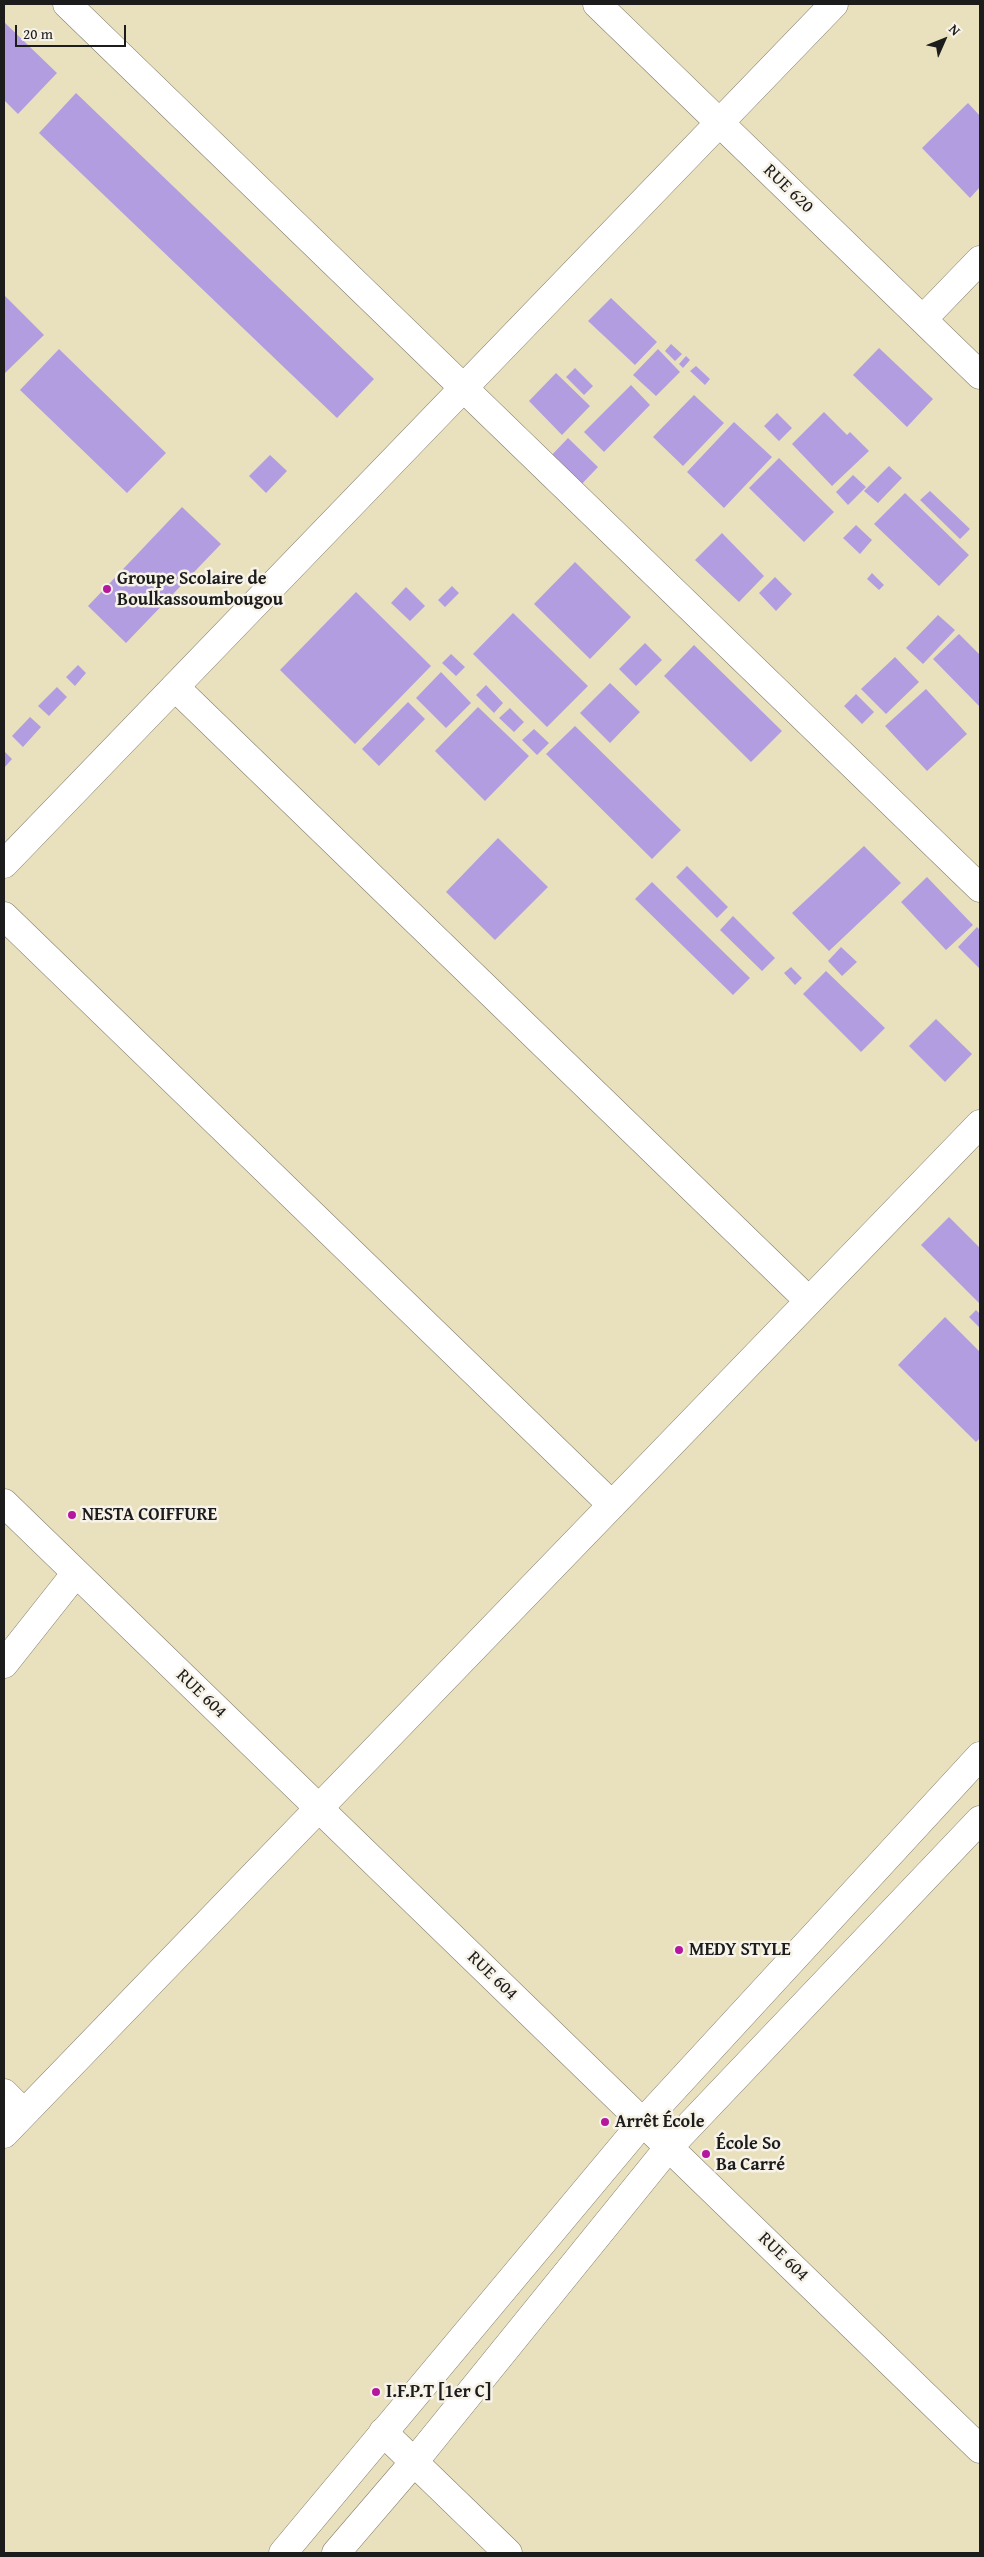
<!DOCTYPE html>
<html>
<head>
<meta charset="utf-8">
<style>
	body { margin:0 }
	#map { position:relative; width:984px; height:2557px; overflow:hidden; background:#e9e0be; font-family:"Gentium Book Plus",serif }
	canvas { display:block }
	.frame { position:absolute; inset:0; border:5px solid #1c1c1c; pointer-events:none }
	.north { position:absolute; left:919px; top:15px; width:50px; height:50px; -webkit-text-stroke:4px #f7f3e8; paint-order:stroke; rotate:46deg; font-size:14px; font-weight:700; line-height:20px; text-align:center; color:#1c1c1c }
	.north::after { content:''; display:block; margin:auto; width:18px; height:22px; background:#1c1c1c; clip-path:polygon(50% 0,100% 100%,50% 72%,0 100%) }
	.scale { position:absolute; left:15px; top:25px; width:111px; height:22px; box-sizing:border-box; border:2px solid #1c1c1c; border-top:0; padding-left:6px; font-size:15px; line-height:18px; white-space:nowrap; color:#1c1c1c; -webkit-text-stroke:4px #f7f3e8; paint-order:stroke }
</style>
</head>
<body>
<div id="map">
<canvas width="984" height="2557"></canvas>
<div class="frame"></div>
<div class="north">N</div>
<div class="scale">20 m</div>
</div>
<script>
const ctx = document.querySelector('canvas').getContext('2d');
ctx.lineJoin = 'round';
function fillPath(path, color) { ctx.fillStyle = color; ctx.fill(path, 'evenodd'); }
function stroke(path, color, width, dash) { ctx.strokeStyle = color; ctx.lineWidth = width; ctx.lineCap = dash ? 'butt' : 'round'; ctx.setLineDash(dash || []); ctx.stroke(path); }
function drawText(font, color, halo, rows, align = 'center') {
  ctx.font = font + ' "Gentium Book Plus",serif'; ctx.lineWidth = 5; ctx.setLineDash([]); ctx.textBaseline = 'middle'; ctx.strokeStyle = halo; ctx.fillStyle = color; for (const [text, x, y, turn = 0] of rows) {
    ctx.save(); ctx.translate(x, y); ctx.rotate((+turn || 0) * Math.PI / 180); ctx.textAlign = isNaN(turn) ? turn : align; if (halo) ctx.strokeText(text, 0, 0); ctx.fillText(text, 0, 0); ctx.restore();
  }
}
fillPath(new Path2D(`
	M4,22l53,51 -39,41 -14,-14z
	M76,93l298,286 -37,39 -298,-285z
	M968,103l12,13v71l-10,11 -48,-50z
	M4,295l40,40 -40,39z
	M611,298l46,44 -22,23 -47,-44z
	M671,344l11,10 -7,7 -10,-10z
	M879,348l54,51 -26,28 -54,-52z
	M59,349l107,104 -39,40 -107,-103z
	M658,349l22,23 -24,24 -23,-21z
	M686,356l4,4 -7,8 -4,-4z
	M696,366l14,13 -5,6 -15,-14z
	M575,368l18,18 -9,9 -18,-18z
	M556,373l34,33 -28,29 -33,-34z
	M631,385l19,20 -46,47 -20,-20z
	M694,395l30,28 -41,43 -30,-29z
	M824,412l23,23 3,-3 19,19 -37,35 -40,-42z
	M777,413l15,15 -13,13 -15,-15z
	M734,422l38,35 -48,51 -37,-36z
	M568,438l30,29 -19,20 -30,-29z
	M270,455l17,16 -21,22 -17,-17z
	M779,458l55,54 -30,30 -55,-54z
	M889,466l13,12 -24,25 -14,-12z
	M853,475l13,12 -18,18 -12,-13z
	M930,491l40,38 -10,10 -40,-39z
	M905,493l64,62 -30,31 -65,-62z
	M182,507l39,37 -95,99 -38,-37z
	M856,525l16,15 -12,14 -17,-16z
	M722,533l42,43 -25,26 -44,-42z
	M575,562l56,55 -41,42 -56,-55z
	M872,573l12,12 -5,5 -12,-11z
	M775,577l17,17 -16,17 -17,-18z
	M452,586l7,7 -14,14 -7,-7z
	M406,587l19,19 -15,15 -19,-18z
	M356,592l75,74 -76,78 -75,-74z
	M513,613l75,73 -41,41 -74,-73z
	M938,615l17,15 -32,34 -17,-16z
	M959,634l21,21v52l-47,-48z
	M645,643l17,17 -26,26 -17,-17z
	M694,645l88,86 -31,31 -87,-86z
	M451,654l14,13 -9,9 -14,-13z
	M895,657l24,25 -33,32 -25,-25z
	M78,665l8,8 -11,13 -9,-9z
	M441,672l30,31 -25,25 -30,-30z
	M610,683l30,29 -30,31 -30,-30z
	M486,685l17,18 -9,10 -18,-18z
	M57,687l10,10 -18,19 -11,-10z
	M926,689l41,45 -40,37 -42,-45z
	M856,694l18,18 -12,12 -18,-18z
	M408,702l17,17 -46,47 -17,-17z
	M478,707l51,49 -44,45 -50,-50z
	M510,708l14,14 -10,10 -15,-14z
	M30,717l11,10 -18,20 -11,-11z
	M575,726l106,104 -29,29 -106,-105z
	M534,729l15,14 -12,12 -15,-15z
	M5,752l7,7 -8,9v-15z
	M498,838l50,49 -53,53 -49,-48z
	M864,846l37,37 -72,68 -37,-38z
	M687,866l41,41 -11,11 -41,-41z
	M927,877l46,48 -27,25 -45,-48z
	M652,882l98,96 -17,17 -98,-96z
	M733,916l42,42 -13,13 -42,-41z
	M977,927l3,3v39l-22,-22z
	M841,947l16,15 -15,14 -14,-15z
	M791,967l11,11 -7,7 -11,-12z
	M826,971l59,57 -24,24 -58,-58z
	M936,1019l36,35 -27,28 -36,-36z
	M949,1217l31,31v56l-59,-59z
	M976,1310l4,4 -1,13 -10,-10z
	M945,1317l35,35v86l-4,4 -78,-77z`), '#b39de1');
const street = new Path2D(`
	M67,4l913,884
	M597,4l383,371
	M923,319l57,-59
	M175,687l634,614
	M4,916l608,589
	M4,1503l976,946
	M4,1664l72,-91
	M4,2093l20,20
	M4,2134l976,-1010
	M383,2432l125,121`);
const secondary = new Path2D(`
	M4,864l830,-860
	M283,2553l360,-431 337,-366
	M336,2553l78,-91 255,-315 311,-327`);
stroke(street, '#827e6d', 29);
stroke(secondary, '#827e6d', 29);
stroke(street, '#fff', 28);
stroke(secondary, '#fff', 28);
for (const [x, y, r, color] of [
	[107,589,5,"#b5179e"],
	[72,1515,5,"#b5179e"],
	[679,1950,5,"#b5179e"],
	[605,2122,5,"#b5179e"],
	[706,2154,5,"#b5179e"],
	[376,2392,5,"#b5179e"]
]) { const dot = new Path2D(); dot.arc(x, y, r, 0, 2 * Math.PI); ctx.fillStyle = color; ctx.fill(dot); stroke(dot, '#f7f3e8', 2); }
drawText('18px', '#1c1c1c', '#f7f3e8', [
	["RUE 620",788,189,44],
	["RUE 604",201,1694,44],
	["RUE 604",492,1976,44],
	["RUE 604",783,2257,44]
]);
drawText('bold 18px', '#1c1c1c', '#f7f3e8', [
	["Groupe Scolaire de",117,579],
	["Boulkassoumbougou",117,600],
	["NESTA COIFFURE",82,1515],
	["MEDY STYLE",689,1950],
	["Arrêt École",615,2122],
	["École So",716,2144],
	["Ba Carré",716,2165],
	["I.F.P.T [1er C]",386,2392]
], 'left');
</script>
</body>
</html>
